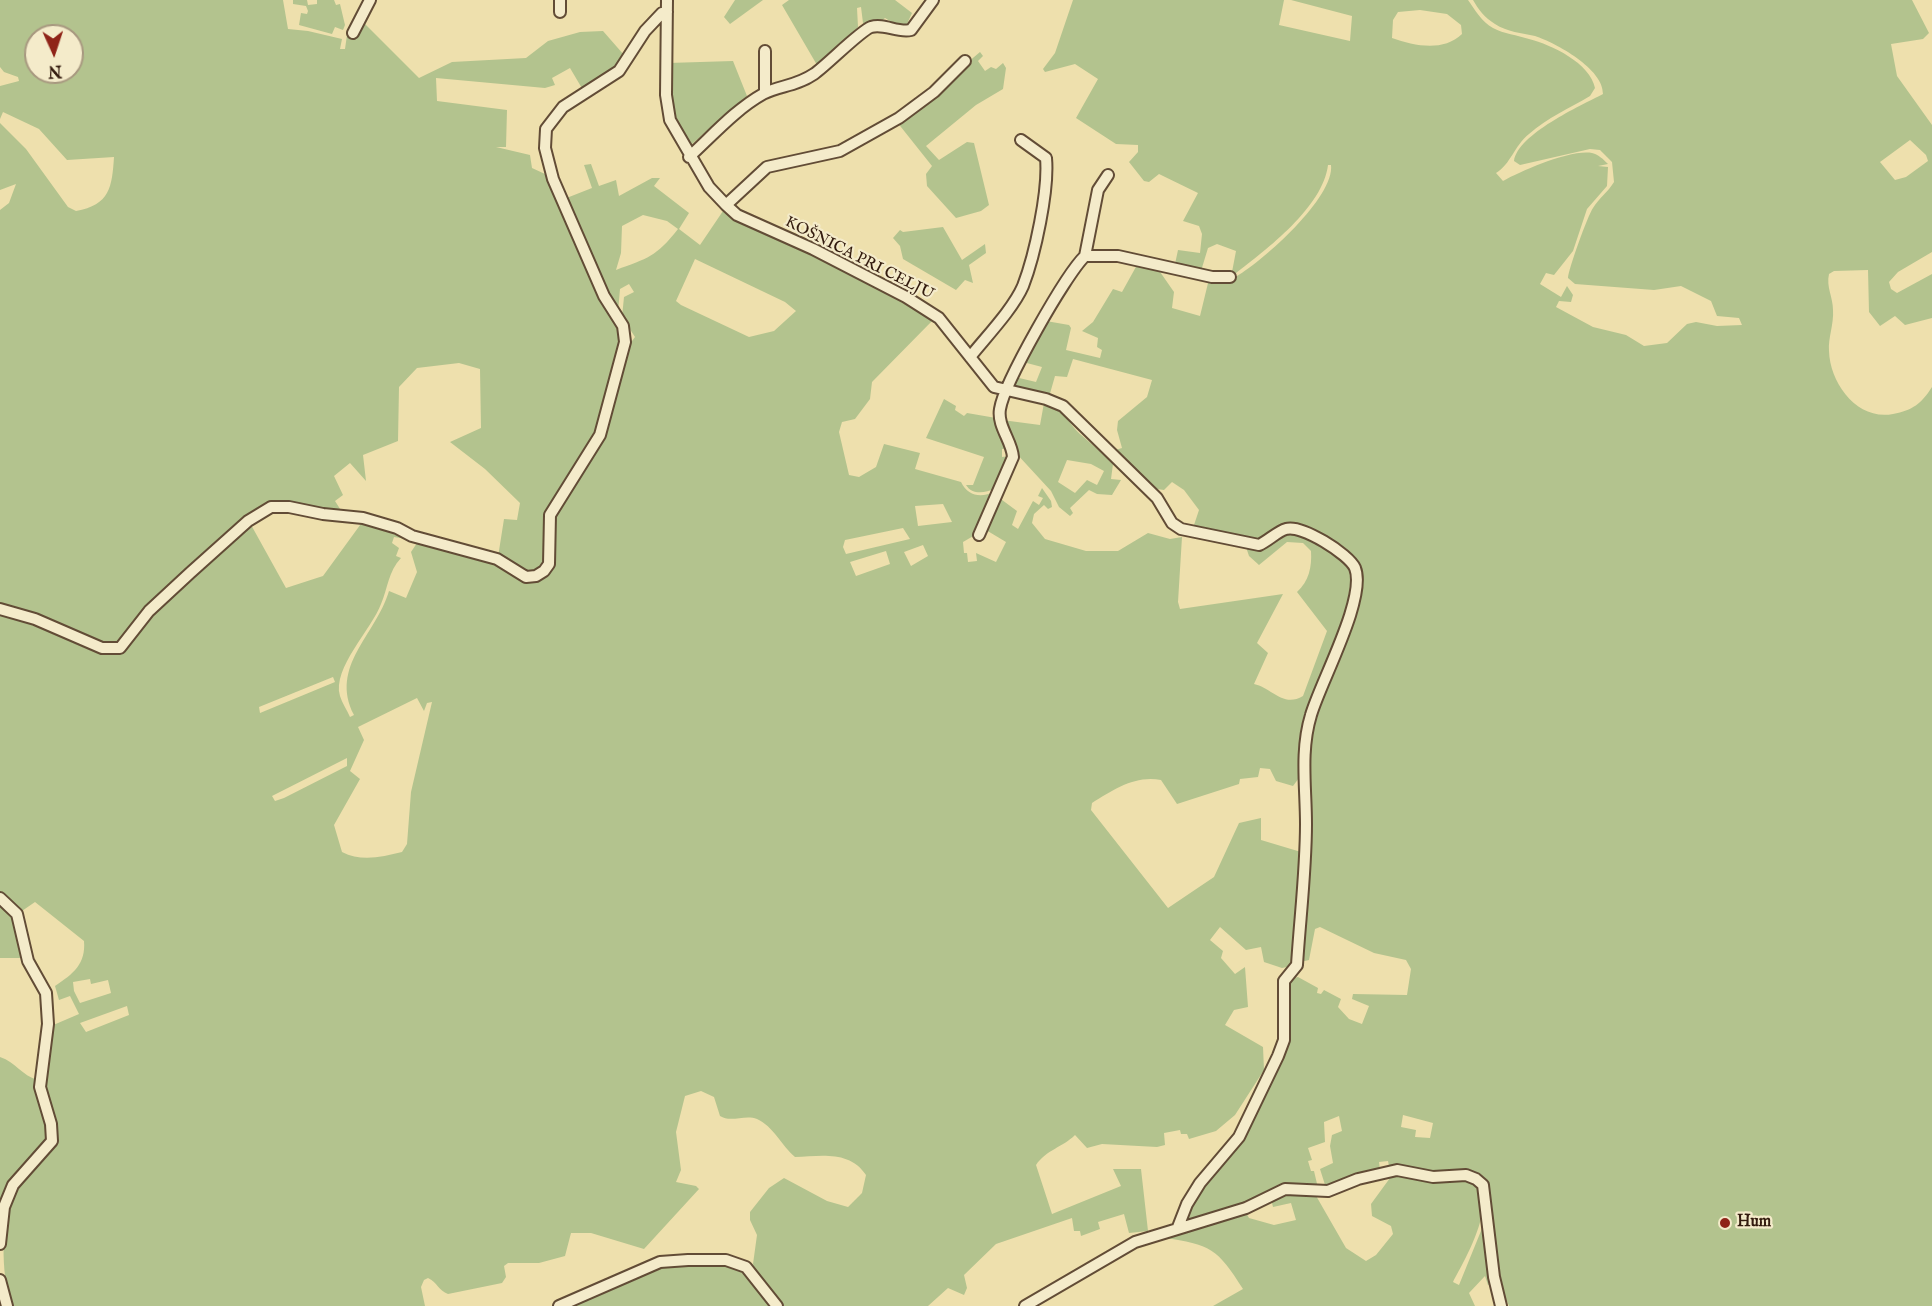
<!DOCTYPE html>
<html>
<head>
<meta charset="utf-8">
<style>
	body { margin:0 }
	#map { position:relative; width:1932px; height:1306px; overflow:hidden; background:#eee0ad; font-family:"IM FELL English",serif }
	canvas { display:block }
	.north { position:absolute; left:24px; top:24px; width:60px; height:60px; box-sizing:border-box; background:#f4ebca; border:2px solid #a7987f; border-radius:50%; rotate:177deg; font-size:16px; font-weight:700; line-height:24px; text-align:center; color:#331b0e }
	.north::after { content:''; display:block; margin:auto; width:21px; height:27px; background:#8f2418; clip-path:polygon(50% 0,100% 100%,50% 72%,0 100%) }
</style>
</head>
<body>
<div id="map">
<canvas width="1932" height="1306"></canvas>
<div class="north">N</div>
</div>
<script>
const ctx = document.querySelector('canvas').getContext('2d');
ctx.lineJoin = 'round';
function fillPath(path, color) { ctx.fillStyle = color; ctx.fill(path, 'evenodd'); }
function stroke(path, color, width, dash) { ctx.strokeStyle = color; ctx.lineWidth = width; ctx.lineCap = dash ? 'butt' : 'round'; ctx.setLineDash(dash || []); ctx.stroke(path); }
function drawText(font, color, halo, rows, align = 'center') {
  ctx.font = font + ' "IM FELL English",serif'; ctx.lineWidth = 4.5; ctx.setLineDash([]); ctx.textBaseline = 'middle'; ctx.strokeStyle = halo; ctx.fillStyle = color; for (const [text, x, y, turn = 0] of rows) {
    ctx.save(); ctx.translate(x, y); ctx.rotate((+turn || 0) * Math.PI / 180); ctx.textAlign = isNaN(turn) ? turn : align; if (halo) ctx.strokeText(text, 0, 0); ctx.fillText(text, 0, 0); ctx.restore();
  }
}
fillPath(new Path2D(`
	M0,0h283l5,29 20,2 34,8 -2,10h5l2,-14 13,-16 59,59 33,-16 74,-4 22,-17 32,-9 23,-1 21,24 -5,11 -36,24 -13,-22 -18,10 3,7 -10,3 -109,-10 1,23 70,9 -1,37h-10l34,8 2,13 13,6 71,144 5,23 -23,94 -52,82 1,43 -5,10 -15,4 -29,-17 6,-38 13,1 3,-17 -35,-34 -35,-27 31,-14 -1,-59 -21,-6 -42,5 -18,19 -1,54 -35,14 3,26 -16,-18 -16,13 9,19 -8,6 7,11 -68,-8 -156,140 -10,2 -108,-42v-394l9,-7 7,-19 -16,6v-67l26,26 42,58 8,4c34,-6 36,-24 38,-54l-47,3 -28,-31 -36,-17 -3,7v-33l19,-5 -1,-4 -14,-5 -4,-5zM36,36h36v36h-36z
	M293,0h14l1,5 9,-1v-4h17l2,5 4,-1 5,21 -2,5 -8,-3 -3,7 -33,-9 2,-12 6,1 1,-3 -2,-5 -13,-2z
	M735,0h28l-33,24 -6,-7z
	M789,0h106l17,13 -6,13 -11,-2 -10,-6 -5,4 -17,1 -2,-16 -4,1 1,19 -41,38 -35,-60z
	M1073,0h211l-5,25 71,16 2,-25 -61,-16h177c7,10 14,22 25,28 11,6 24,7 36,11 23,6 61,24 66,49l-5,8c-20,12 -43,22 -61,38 -15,12 -18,30 -33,39l7,8c18,-10 68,-32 89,-28 7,2 11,6 16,11l-10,2 10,1 -1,19 -20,23 -14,42 -19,24 -8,-2 -6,11 21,13 6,-11 6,9 -2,7 -12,-1 -3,6 37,20 33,8 18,11 23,-3 20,-19 9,-2 21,4 25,-1 -3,-7 -22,-2 -6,-15 -30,-15 -27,4 -79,-6 -7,-6c0,-8 20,-63 25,-70 6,-10 15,-16 21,-26l-2,-20 -12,-12 -10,-1 -70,16 -6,-4c4,-27 66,-55 89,-67 1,-25 -47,-51 -68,-58 -13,-3 -28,-4 -40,-12 -10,-6 -17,-15 -22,-24h439l17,33 -6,6 -32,5 6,32 35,49v127l-34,20 -9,10 2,7 6,4 35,-19v44l-27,7 -10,-9 -15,10 -11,-14 -1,-42 -34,1 -5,3c-3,13 4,23 4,36 1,14 -5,28 -4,41 1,33 29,70 64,63 20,-4 28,-10 39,-27v919h-423l-13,-31 -11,-95 -96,-14 -1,-5 -9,1 1,8 -54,18 -6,-19 13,-6 -3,-17 2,-11 10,-4 -3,-15 -15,6 1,20 -17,6 4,12 -4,1 3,10h3l4,17 -20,-3 -77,28 -15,1 -15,6 -6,-1 17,-33 39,-46 30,-66 19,-95 8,-2 20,11 -1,5 4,1 3,-4 17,9 -3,8 11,12 13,5 7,-18 -17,-7 1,-5 54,1 4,-26 -5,-9 -32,-7 -54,-26 -5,2 -6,31 -9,2 9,-217c3,-15 6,-30 11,-45 11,-25 47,-105 42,-130 -4,-20 -46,-42 -65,-45 -24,-3 -24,13 -41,15 -12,2 -49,-7 -64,-9l7,-21 -15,-20 -12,-8 -8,8 -14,-2 -38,-37 10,-3 -5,-18 1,-9 29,-24 5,-17 -79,-21 -6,18 -12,-1 -6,21 -36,-8 2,-12 21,5 6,-15 -19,-5 23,-41 23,4 2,3 -5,22 34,8 2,-8 -5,-3 1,-9 -16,-7 11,-9 20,-33 9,3 15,-27 21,4 16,23 -2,16 28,8 9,-37c8,0 21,1 28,-3 26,-15 98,-79 94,-111h-3c-5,42 -61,84 -93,109l-3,-2 4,-21 -19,-7 -9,4 -7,23 -26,-7 3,-14 22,3 2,-19 -3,-8 -16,-5 15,-28 -39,-19 -10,8 -5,-1 -15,-19 9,-10v-7l-22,-1 -40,-26 22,-39 -23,-15 -30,8 -2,-3 12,-16zM1420,10l27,4 14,11 1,9c-19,18 -47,12 -70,4l1,-18 5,-8zM1910,140l16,15 2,6 -22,16 -11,3 -15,-18zM1403,1115l30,8 -3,15 -15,-1 1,-7 -15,-3z
	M980,52l3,4 -5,5 7,10 6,-4 5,2 7,-6 3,5 -3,21 -27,16 -50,41 13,14 28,-18 7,1 15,62 -8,6 -25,7 -29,-32 -1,-12 6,-8 -35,-44z
	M733,61l14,35 -55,48 -5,1 -15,-32 -4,-50z
	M591,164l8,22 17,-6 3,16 33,-18h8l-6,8 35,27 -10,16 21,16 23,-34c22,17 46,24 71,35 47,21 95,47 138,75l-60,61 -2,17 -15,20 -13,3 -3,10 10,43 10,2 17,-10 8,-23 36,9 -5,16 46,13c7,14 19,16 34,10l-20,43 -12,7 1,11h3l1,9 9,-1 -1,-8 20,9 10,-20 -20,-12 12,-33 19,14 -5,14 6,4 15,-28 6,4 4,-7 -5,-2 4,-8 9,13 1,6 -4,2 -4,-4 -10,9 -2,9 13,16 41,12h32l30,-18 22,6 12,-2 -4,65 2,7 103,-15 -26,49 11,10 -14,31c18,4 29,24 49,12l24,-65 -30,-39c12,-11 15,-25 14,-41l-8,-8 -16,-1 -28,23 -10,-9 -3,-9c19,1 30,-5 46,-15l14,4 45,30 1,23 -5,20 -46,134 -2,35 -6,8 -17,-5 -6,-12 -10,-1 -2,9 -18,2 -1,5 -62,20 -16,-24c-26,-5 -48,10 -69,23l-1,7 77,98 46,-31 25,-54 22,-5v22l40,12 -9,114 -10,2 -18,-6 -3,-15 -15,3 -26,-23 -10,13 13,11 -2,7 14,16 10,-7 3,40 -14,3 -9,15 38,22 1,23 -29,45 -19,16 -27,8 -2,-5h-6l-1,-4 -16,3 1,12 -8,2 -55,-3 -15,4 -12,-13c-12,12 -29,15 -39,30l16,49 69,-28 -8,-17h28l7,62 -19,2 -5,-19 -26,8 2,7 -19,7 -1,-5h-6l-2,-13 -76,26 -32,31 3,13 -3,7 -16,-7 -20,18h-146l-25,-29 -4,-13 4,-29 -7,-15v-8l19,-24 15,-10 43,23 21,6 14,-14 4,-18c-16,-25 -46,-19 -71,-18 -13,-11 -22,-31 -38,-38 -12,-5 -26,4 -37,-3l-6,-19 -13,-6 -16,5 -9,36 5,38 -5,12 20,4 3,3 -55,60 -53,-16h-20l-6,23 -26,7h-31l-4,3 2,11 -4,6 -54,11c-9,-3 -11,-12 -20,-16l-4,2 -3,7 4,19h-414c-10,-34 -11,-86 4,-119 7,-14 24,-26 35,-37l-6,-55 7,-69 28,-12 -9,-18 -11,4 -4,-14c18,-12 31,-22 29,-45l-49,-39 -16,11 -19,-18v-283l34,10 76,32 12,-3 29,-38 99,-90 36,65 37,-12 40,-55 37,13 6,5 -12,-2 -2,6 7,5 -3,8 5,2c-13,14 -13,30 -20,46 -9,25 -49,64 -41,92 2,7 7,14 10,21l4,-2c-25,-49 22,-80 35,-124l17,7 11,-26 -6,-20 6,-9 74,17 16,8 38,8 5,-52 37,-63 42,-116 6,-8 -13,-20 2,-20 10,-5 -5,-8 -9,5 -2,23 -54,-113 28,-11 -8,-23zM643,215l24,6 11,8c-22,28 -30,29 -62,41l5,-17 1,-27zM695,259l90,43 11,9 -22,20 -25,6 -68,-32 -5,-4zM943,504l9,18 -34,4 -3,-20zM903,528l7,11 -64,15 -3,-7 2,-7zM923,545l5,11 -17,10 -7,-14zM886,551l4,13 -34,12 -6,-14zM333,677l2,5 -75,31 -1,-6zM417,698l7,13 3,-8 5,-1 -21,90 -4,52 -5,8c-20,5 -41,10 -60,0l-8,-27 26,-46 -10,-8 14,-31 -6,-13zM347,758v8l-63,32 -9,3 -3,-5zM90,979l1,5 17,-4 3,13 -31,10 -6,-12 -1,-9zM127,1006l2,9 -43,17 -6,-9z
	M943,227l19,33 23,-16 1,9 -17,12 4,18 -8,-3 -9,10 -53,-31 -3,-13 -7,-8 7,-8 3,2z
	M944,399l12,7 -1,4 9,6 3,-3 29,5 13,30 -7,1v8l8,-1 -16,33c-9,4 -22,6 -28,-4h7l11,-28 -58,-19z
	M1044,403c25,9 20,16 36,31 11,10 23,19 33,30l-2,15 10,1 -9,15 -15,-1 -8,-4 -19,18 3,5 -3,3 -11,-9 -8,-16 -36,-39 -13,-32 38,5zM1067,460l24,4 13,7 -7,14 -10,-5 -12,13 -17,-11z
	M0,902l13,13 9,43h-22z
	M0,1057c16,5 22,19 38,23l9,36 1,24 -14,17 -34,63z
	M1396,1175c19,1 52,-2 70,4 39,14 -1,80 -13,103l6,3 24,-59 8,58 -3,1 -3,-9 -16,17 6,13h-262l30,-17c-25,-40 -33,-45 -79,-51l81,-27 4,7 25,7 22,-5 -5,-17 -18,4 -2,-8 11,-6 33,1 31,54 20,13 10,-6 17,-21 -2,-8 -19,-10 -1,-12 19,-26z
	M727,1264c22,8 29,27 46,42h-208l98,-40z`), '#b3c38e');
const minor = new Path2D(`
	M560,0v12
	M667,0l-1,95 4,25 39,67 17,18 11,10 76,34 93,48 33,21 55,69 52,12 17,7 94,92 15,25 9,6 78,16c9,-4 19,-14 27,-16 15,-5 63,25 69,39 12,30 -35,115 -44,147 -11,36 -5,72 -5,109 0,46 -6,94 -9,141l-13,16v59l-6,16 -39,81 -39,46 -13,21 -9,23
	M353,33l17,-33
	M765,51v42
	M689,157c23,-21 47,-48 74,-63 17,-9 32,-7 51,-20 13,-9 46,-43 57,-47 13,-4 26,6 40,3l22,-30
	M726,205l41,-38 73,-16 59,-33 35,-26 31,-31
	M1085,256h33l94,21h18
	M970,357c16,-20 43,-48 53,-71 12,-31 26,-96 23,-128l-25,-18
	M979,535l34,-78c-1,-16 -16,-31 -13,-48 4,-26 66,-135 85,-153l13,-66 10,-15
	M0,609l35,10 67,29h18l29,-37 41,-38 58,-52 23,-14h18l34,7 40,4 34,10 15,8 85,23 29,18 10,-1 8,-5 5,-7 1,-49 50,-80 25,-93 -2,-16 -19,-30 -51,-117 -8,-31 1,-19 17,-22 56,-36 26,-40 17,-18 5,-1
	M0,898l17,16 11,47 18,32 2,31 -8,63 11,37 1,17 -39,44 -9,22 -4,37
	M0,1280l7,26
	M559,1306l101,-44 28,-2h38l20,7 31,39
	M1025,1306l110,-64 111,-34 39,-19 43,2 30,-12 39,-9 36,7 33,-2 10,4 7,6 11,92 7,29`);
stroke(minor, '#624c36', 14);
stroke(minor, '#f4ebca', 10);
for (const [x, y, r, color] of [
	[1725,1223,6,"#8f2418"]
]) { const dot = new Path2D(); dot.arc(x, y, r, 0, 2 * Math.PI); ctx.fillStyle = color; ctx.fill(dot); stroke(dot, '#f4ebca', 2); }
drawText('16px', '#331b0e', '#f4ebca', [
	["KOŠNICA PRI CELJU",859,259,27]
]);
drawText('bold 16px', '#331b0e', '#f4ebca', [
	["Hum",1737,1223]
], 'left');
</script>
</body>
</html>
